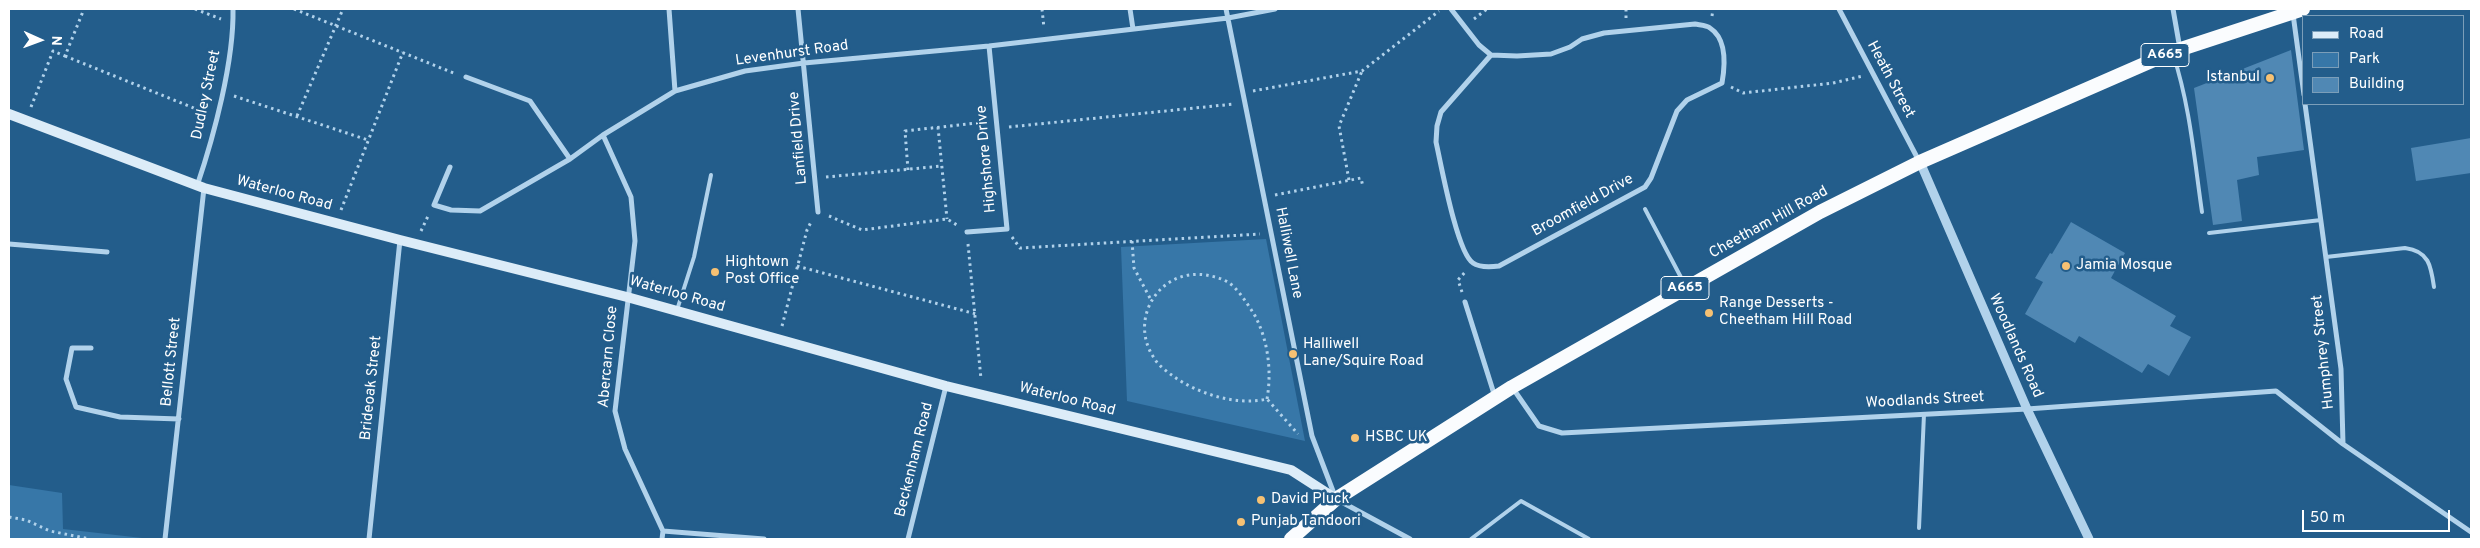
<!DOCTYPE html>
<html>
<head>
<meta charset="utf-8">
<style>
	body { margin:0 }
	#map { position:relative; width:2480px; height:548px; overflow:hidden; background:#235d8b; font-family:Overpass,sans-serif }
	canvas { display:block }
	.frame { position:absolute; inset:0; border:10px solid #fff; pointer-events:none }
	.legend { position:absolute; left:2302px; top:15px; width:162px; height:90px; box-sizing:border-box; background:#235d8b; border:1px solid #7b9eb9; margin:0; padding:6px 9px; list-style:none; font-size:15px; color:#fff }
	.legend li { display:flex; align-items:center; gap:10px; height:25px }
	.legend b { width:25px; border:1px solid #7b9eb9 }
	.north { position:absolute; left:15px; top:15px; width:50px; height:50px; -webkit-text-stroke:4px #235d8b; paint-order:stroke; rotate:92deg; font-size:14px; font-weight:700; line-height:20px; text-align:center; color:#fff }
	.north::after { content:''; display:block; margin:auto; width:18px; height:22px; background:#fff; clip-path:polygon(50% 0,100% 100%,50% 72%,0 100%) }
	.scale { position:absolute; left:2302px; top:510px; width:148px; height:22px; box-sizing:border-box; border:2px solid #fff; border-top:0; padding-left:6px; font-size:15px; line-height:18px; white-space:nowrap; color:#fff; -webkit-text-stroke:4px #235d8b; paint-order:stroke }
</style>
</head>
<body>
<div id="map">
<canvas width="2480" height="548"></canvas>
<div class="frame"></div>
<ul class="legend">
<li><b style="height:6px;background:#dcecf8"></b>Road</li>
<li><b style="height:14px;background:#3777a8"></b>Park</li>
<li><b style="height:14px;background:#5088b4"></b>Building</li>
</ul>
<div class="north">N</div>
<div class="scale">50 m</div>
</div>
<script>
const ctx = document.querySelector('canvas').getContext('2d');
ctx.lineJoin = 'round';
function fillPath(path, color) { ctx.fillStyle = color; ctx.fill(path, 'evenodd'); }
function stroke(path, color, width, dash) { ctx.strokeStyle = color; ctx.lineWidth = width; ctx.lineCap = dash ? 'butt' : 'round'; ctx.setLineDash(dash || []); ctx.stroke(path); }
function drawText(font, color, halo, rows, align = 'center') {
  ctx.font = font + ' Overpass,sans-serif'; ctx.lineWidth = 5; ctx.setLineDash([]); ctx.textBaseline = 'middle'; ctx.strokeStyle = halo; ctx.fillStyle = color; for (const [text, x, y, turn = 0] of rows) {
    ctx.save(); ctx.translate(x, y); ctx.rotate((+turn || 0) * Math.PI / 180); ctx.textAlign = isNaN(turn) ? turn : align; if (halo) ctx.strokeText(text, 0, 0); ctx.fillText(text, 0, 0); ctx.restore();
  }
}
fillPath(new Path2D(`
	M1266,239l39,202 -178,-40 -6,-154z
	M9,485l53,8 1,36 88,10h-142z`), '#3777a8');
fillPath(new Path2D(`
	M2291,50l13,100 -47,7 2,18 -22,5 5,41 -29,4 -19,-137z
	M2471,138v35l-55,8 -5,-33z
	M2071,222l54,31 -14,25 65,38 -6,10 21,11 -22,39 -21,-12 -6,9 -63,-37 -4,7 -50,-29 18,-32 -8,-4 15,-25 2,1z`), '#5088b4');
stroke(new Path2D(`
	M195,9l26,10
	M294,9l162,65
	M1042,9l2,19
	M1626,9v12
	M1712,16l1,-7
	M1474,19l13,-10
	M65,56l141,57
	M1731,87l12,6 90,-10 30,-7
	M1253,91l109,-20 77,-60
	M234,96l134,44
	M31,107l22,-56 12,5 19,-47
	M297,116l46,-107
	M938,127l9,92
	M1009,127l225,-23
	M908,170l-3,-39 81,-9
	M826,177l116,-11
	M1349,180l-10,-54 23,-55
	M1275,195l86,-17 2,9
	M341,210l62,-158
	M829,216l33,14 85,-11 10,6
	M421,231l8,-17
	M1012,237l8,11 240,-14
	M1132,241l2,27 17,32
	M968,244l13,135
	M797,266l179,48
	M1462,292l-4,-12 8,-9
	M782,326l25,-96 4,-8
	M1267,399c5,-28 1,-60 -13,-85 -6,-9 -12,-19 -20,-27 -8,-8 -18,-10 -28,-12 -47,-7 -78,44 -52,83 4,7 12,13 19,18 25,18 64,30 94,23l31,35
	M9,517l17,3 24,11 40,8`), '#b1d2eb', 3, [2.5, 4]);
stroke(new Path2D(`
	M2173,54c17,52 21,103 29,158
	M1645,209l40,76
	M2209,233l112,-13
	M2326,257l79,-9c24,3 26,18 29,39
	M677,310l17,-53 17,-82
	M1919,528l5,-114
	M1471,539l50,-38 68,38`), '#b1d2eb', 4);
stroke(new Path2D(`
	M669,9l6,82
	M798,9l20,203
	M1130,9l3,20
	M1226,9l86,427 24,63 74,40
	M1451,9l28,36 12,10 26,1 34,-2 19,-7 12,-8 22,-6 91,-9c5,1 12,1 15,4 17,11 15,38 12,55l-35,17 -10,11 -26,67 -6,9 -146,79c-8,1 -19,2 -26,-3 -16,-10 -32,-99 -37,-121l1,-16 4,-14 50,-57
	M1839,9l80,152
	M2173,9l7,40
	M2293,14l11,81
	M466,77l64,24 40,58
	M2305,104l36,265 2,75
	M603,135l28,62 4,44 -20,170 10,38 38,82 -1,8
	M450,167l-16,38 17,5 29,1 90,-52 33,-24 72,-44 70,-20 59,-8 185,-17 239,-28 47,-9
	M197,186c17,-50 37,-125 36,-177
	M967,232l40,-3 -18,-183
	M9,244l98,8
	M1465,302l30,95
	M91,348h-19l-6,31 10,28 44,10 59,2
	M1512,387l27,39 23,7 465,-24 249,-18 67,53 128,88
	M663,531l101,8
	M165,539l39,-351
	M369,539l31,-299
	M908,539l38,-153`), '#b1d2eb', 5);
stroke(new Path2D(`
	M1920,162l107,247 62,130`), '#b1d2eb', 9);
stroke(new Path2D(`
	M9,114l195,74 196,52 227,57 319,89 345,84 45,29`), '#dcecf8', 10);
stroke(new Path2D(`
	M1291,539l45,-40 176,-112 308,-175 100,-50 252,-110 131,-43`), '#fafcfe', 14);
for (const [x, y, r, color] of [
	[2270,78,5,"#f6c173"],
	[2066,266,5,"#f6c173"],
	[715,272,5,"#f6c173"],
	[1709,313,5,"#f6c173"],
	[1293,354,5,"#f6c173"],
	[1355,438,5,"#f6c173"],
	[1261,500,5,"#f6c173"],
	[1241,522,5,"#f6c173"]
]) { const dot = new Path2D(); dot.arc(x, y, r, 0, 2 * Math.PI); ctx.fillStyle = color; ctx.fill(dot); stroke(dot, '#235d8b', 2); }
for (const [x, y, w] of [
	[2165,55,48],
	[1685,288,48]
]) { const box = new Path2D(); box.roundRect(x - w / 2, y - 11.5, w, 23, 4); ctx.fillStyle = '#235d8b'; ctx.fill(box); stroke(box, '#fff', 1); }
drawText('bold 14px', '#fff', null, [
	["A665",2165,55],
	["A665",1685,288]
]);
drawText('15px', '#fff', '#235d8b', [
	["Levenhurst Road",792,54,-8],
	["Heath Street",1890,80,62],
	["Dudley Street",207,95,-78],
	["Lanfield Drive",799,138,-95],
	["Highshore Drive",987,159,-95],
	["Waterloo Road",284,194,15],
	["Broomfield Drive",1583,206,-29],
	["Cheetham Hill Road",1769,223,-29],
	["Halliwell Lane",1288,253,79],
	["Waterloo Road",677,295,16],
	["Woodlands Road",2015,346,66],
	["Humphrey Street",2324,352,-96],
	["Abercarn Close",609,357,-85],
	["Bellott Street",172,362,-84],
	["Brideoak Street",372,388,-84],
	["Waterloo Road",1067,400,14],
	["Woodlands Street",1925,401,-3],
	["Beckenham Road",915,460,-76]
]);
drawText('15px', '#fff', '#235d8b', [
	["Istanbul",2260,78,"right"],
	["Hightown",725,263],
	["Post Office",725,280],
	["Jamia Mosque",2076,266],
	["Range Desserts -",1719,304],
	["Cheetham Hill Road",1719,321],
	["Halliwell",1303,345],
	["Lane/Squire Road",1303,362],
	["HSBC UK",1365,438],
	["David Pluck",1271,500],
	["Punjab Tandoori",1251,522]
], 'left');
</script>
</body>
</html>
